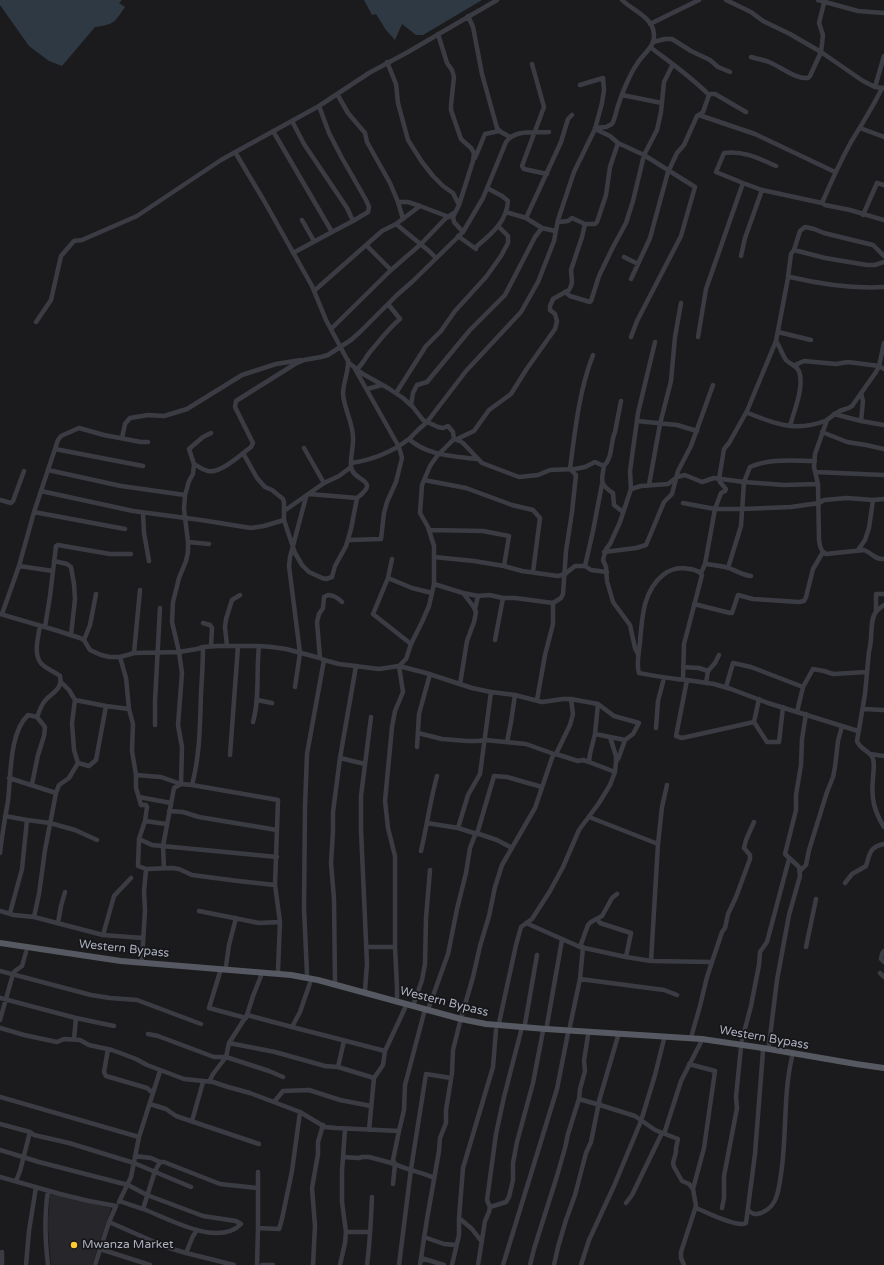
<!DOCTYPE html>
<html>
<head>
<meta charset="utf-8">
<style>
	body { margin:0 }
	canvas { display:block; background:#1b1b1d }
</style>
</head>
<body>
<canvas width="884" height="1265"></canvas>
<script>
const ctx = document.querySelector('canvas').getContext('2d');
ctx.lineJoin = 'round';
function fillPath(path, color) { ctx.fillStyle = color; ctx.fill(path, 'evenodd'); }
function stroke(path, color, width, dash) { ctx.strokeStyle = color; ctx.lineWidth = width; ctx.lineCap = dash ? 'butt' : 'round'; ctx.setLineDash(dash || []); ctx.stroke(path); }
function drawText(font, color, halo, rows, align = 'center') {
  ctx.font = font + ' "Varela Round",sans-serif'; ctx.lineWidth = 3.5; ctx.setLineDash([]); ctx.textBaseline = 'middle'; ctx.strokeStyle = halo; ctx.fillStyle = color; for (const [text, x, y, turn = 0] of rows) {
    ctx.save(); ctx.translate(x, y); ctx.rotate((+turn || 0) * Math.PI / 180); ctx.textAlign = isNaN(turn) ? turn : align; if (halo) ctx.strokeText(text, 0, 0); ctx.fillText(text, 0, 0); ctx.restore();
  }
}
fillPath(new Path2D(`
	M50,1194l61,14 -19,57h-41l-3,-40z`), '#27262b');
fillPath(new Path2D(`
	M0,0h122l-3,3 6,4c-11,16 -10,17 -30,20l-33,39 -13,-5 -20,-15 -29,-41z
	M364,0h118l-59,35h-7l-14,-11 -7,16 -9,-10 -10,-16 -4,1z`), '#2f3943');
stroke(new Path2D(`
	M726,0l25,12 12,9 27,13 31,18 42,29 12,6 9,1
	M818,0l40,11 26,2
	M468,16l5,11 9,47 15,54 4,4 9,5
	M650,24l49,-24
	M438,34l9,29 5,7 2,7 -3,28v5l10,29 10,9 3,5 -1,8 -14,44 -6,12 1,5 9,10
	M653,42l12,-3h7l19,12 19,9 8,7 12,5
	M650,47c21,16 40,29 58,47h7l31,18
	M751,57c6,2 13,3 18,5 12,5 26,17 39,16l2,-2 11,-24 2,-17 -4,-12 5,-20
	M387,62l9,22 2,19 10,37 14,22 11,14 10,10 10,7 6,12
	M532,64l12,43 -22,59 2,3 23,5
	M875,87l9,-31
	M622,95l40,8
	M319,106l10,27 13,25 24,42 3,7 -1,5 -15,9 -21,11
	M699,115l56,19 80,38
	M292,121l12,23 43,64 6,13
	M595,128l11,-1 6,-3c4,-7 4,-14 7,-21 3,-10 12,-31 18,-39 7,-12 21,-18 16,-35 -4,-13 -22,-20 -31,-29
	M860,128l24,9
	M595,129l15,7 8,7 26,12 51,32 -14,49 -44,85 -6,16
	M273,131l59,101 -39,21
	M235,152l28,47 49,87 14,34 23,43 14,11 25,14 15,10 10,9 10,13 15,7 5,1 5,-2 5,6 1,7 6,2 3,2 19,20 37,14 19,-2 12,-5 25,-1 10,-2 10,-5 9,4c9,-9 6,-23 11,-34l6,-31
	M475,158l10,-24 14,-3
	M776,166c-16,-7 -33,-16 -52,-13l-8,19 27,11 19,7 60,13 3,2 25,5 34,10
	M398,202l5,17
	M822,203c9,-21 18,-41 29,-61 11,-18 22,-35 31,-54
	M420,206l29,11
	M506,212l20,6 16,10 13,3
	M863,215l14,-32 7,2
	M526,218l35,-76 7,-23 4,-4
	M302,220l12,21
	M396,224l33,27 7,7
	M585,224h10l2,-2 9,-27 4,-28 8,-24
	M458,236l18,13v-2c14,-12 31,-25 32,-46l-6,-5 -15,-8
	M366,245l25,25
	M794,250l6,-19 5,-4 9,2 10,4 49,12 11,11
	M741,256l4,-18 17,-48
	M624,257l14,7 12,-26 18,-66 9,-19 7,-8 13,-29 6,-4 6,-17
	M788,277l3,-23 3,-4 31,8 42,7h8l9,-3
	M631,279l7,-15
	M314,291l68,-60 14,-7 24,-18 -12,-4h-10l-8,-19 -23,-41 -2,-9 -17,-20 -11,-19
	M565,292l5,4 20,6 1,-1 8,-25 13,-27 14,-26 7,-22 11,-46 13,-25 4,-18 3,-30 9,-18
	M36,322l15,-22 10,-44 13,-15 8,-1 55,-24 84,-56 98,-54 50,-33 39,-21 89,-52
	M331,329l60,-59 30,-26 24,-25 10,-7
	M778,332l33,8
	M698,337l8,-48 37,-106
	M776,341c4,6 6,13 10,19 5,5 13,6 14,15 3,15 -6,36 -10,51
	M795,365l9,-4 32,3 12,-2 31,4 5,3
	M357,369c6,-5 8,-11 13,-17 10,-12 19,-24 30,-33l-12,-15
	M367,389l15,-4
	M396,393l30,-47 15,-15 14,-20 31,-34 15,-21 7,-13v-7l-10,-10
	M411,405l2,-12 4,-8 10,-3 43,-52 35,-35 30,-58 7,-9
	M747,411l1,2c27,11 48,19 77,8 5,-2 8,-7 13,-9 4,-3 9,-2 14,-6l24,-34 3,-6 5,-23
	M834,414l27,7 23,4
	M827,420l-12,34 -1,13 4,17 1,56c1,5 1,11 7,14l38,-4c8,3 11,10 20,9
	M637,421l40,4 20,6
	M861,421l2,-20 -2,-8
	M822,432l25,10 19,3 18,4
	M122,438l3,-14 5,-6 18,-3 16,1 23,-7 55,-34 34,-11 25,-4
	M409,439l9,-9 9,-8 39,-51 55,-59 17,-30 16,-41 4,-21 16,-48 21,-43 7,-26 2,-13 -1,-12 -23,7
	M457,439l17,-8 15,-21 22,-16 15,-24 29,-41 2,-8 -2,-7 -5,-4v-4l3,-7 16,-9 2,-4 1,-4 -1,-12 11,-33 3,-13 -13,-6 -4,3 -10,1
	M304,448l20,35
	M55,449l88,17
	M243,453l14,25 8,9 7,3 11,9 1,3v18l11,33 7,12 7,7 13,6 4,1 6,-2 3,-11 11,-20 5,-17 6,-31c25,-19 -4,-16 -6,-31 -1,-10 3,-21 2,-31 -1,-15 -9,-28 -10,-42 0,-12 6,-22 5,-34
	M351,463c21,-3 41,-11 58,-24 18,17 46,17 68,20
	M194,464c4,2 9,6 14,7 12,3 34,-17 43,-24l2,-4 -18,-36 1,-6 59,-37 9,-4 17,-3 7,-2 23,-15 10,-9 36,-36 16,-14 50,-49 20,-34 23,-56c9,-13 28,-9 43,-10
	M604,466c-3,15 -4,19 9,27l1,12 9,7
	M48,470l73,16 64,9
	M815,472l69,3
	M424,480l42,8 46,17 21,5 7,8 -7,54
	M649,485l11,-61 11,-43 4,-44 6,-34
	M631,489l-1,-18 8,-58 17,-71
	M41,491l92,20 68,9 50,8 13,-2 20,-6
	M309,494l48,4
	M0,500l11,3 2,-2 11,-30
	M683,503l32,6h28l48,-2 28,-4 5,-3 23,-2 26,2 11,-1
	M284,511l40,-28 15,-7 12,-9
	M34,512l91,17
	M143,513l1,20 5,28
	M429,530l54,1 26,5 -5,30
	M349,540l32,-1 3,-26 3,-11 9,-20 6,-24 -3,-11 -44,-78
	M188,542l21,2
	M858,550l7,-10 4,-12 4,-28
	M604,552l32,-4 10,-3 18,-43 8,-8 6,-23 13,-25 22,-61
	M434,557l40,4 30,5 18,5 36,5 7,-2 10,-8h10l6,4 16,2
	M392,559l-4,19 -15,36 38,30
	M54,561l13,3 4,3 3,17 1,15 -4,36
	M706,564c8,1 16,2 23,4 7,3 14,7 22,8
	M19,566l34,5
	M585,566l8,-35 9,-47
	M728,568l13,-42 3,-44 6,-15c20,-9 43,-6 65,-6
	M701,573l4,-9 10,-55 6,-16 4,-2 1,-2 -6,-7 -1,-3 5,-30 5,-6 18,-32 29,-70 12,-63 2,-1c30,7 62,12 94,10
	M388,578l24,10 20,5
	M434,584l29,9 10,13 3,6 -2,10 -7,19 -7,43
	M463,593l15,3 11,-1 14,3h12l38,5 8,-5 2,-4 3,-43 6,-39 4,-37 -6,-6c5,-38 9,-78 23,-114
	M694,604l36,9h2l6,-18 15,4 46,3 5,-1 2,-4 7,-28 10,-17
	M884,605c-3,2 -6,4 -8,7 -7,8 -3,28 -7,39l-4,43 -8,47c3,9 14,10 16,18 2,6 0,14 0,20 -2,19 1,32 11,48
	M475,609l3,-13
	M876,612v-18h8
	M0,614l55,16 25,8 4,2 6,10 11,5 9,2h10l14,-4 45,-1 18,-3 6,-2 15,-1h41l13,1 14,2 34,9 4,2 15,4 40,5 20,-3 27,7 46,15 19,4 24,3 27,7 21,-3h8l27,5 -3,30 30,6 8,-6 6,-11 -25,-7 -16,-12
	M2,614l17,-48 15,-54 24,-72 3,-4 18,-8 25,7 37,7h7
	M203,623l7,2 2,3 -1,18
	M45,627l5,-31 6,-50 2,-1 52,9h21
	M84,640l6,-15 6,-31
	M495,640l8,-42
	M227,646l-2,-19 1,-8 6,-19 8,-5
	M134,653l6,-63
	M638,654l-3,-6 -5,-23 -17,-23 -6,-21 -1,-14 -3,-7 3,-11 4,-5 10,-22 11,-33 10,-3 27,-2 9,-7 8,-2 17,7 12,-4 30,4 40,3 34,-1
	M120,657l6,21 3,31 4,15 -1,27 4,24v13l5,17h5l1,2 -2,14 -6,18 -1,27 8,3
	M320,658l-3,-36 2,-8 4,-6 1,-11 4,-2c6,0 10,3 14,7
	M683,667l16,1 9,3
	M683,679l1,-35 18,-69c-4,-6 -12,-6 -19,-7 -8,0 -14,2 -20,7 -20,16 -21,43 -23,67 -1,10 -4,22 -1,31 16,3 31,6 48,7l27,4 17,5 37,14 90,28
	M687,680l-11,56 6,2 72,-16
	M61,682l8,8 6,10 31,6 23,3
	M706,683l2,-12 7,-8 4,-8
	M295,687l5,-34 -11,-87 1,-9 16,-60
	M726,687l7,-24 18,4 52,20
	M759,699l-5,23 13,20h12l4,-35
	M257,700l15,3
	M537,700l8,-45 8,-31v-21
	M863,709l21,1
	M797,712l6,-25 10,-18 11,2 9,3 34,-2
	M253,722c7,-24 3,-51 6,-76
	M155,725v-24l5,-93
	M656,728l2,-27 6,-23
	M418,733l24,6 25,2h11l7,-1 41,4 28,10
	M507,742l4,-20 4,-27
	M417,747l2,-33 11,-40
	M556,754l14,-29 3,-11 -2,-15
	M870,754l14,2
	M230,755l8,-109
	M340,758l25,6
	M589,762l26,10
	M616,762l3,-5 6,-17
	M78,763l11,3 7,-6 10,-54
	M136,775l25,2 20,7 1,-37 -4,-22 4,-52 -3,-21 -7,-30 1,-20 6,-24 7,-17 2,-9v-10l-4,-33 1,-14 4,-14 4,-7 1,-10 -5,-15 14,-12 8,-4
	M9,778l47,15
	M32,784l6,-29 6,-19 1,-9 -8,-10
	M192,785c8,-30 8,-61 9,-92 1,-16 2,-31 2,-46
	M139,797l32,6
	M169,811l14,1 16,5 78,13
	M5,816l22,4 23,3 25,7 22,10
	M589,817l69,27
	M145,821l21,3
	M427,823l31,5 19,6 17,-58 13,1 35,10
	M458,828l10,-33 12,-21 11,-82
	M139,839l13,6 125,12
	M421,851c6,-25 9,-50 16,-75
	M0,853c2,-18 5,-35 8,-52 3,-25 1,-68 20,-86l9,2c2,-5 4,-11 7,-15 7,-10 19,-11 16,-26 -5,-4 -11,-6 -16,-10 -12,-8 -6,-28 -4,-40
	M164,868l-1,-22 11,-58 7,-4 11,1 86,15 -3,85
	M800,871l6,-6 3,-15 18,-58 6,-15 2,-10 3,-26 4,-15
	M845,883l7,-9 14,-8c4,-12 3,-19 18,-22
	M0,911l14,4 20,2 69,18 40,3
	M199,911l60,12 21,-1
	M10,913l12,-44 5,-49
	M34,917l5,-23 6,-44 11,-57 3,-8 10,-7 9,-15 -4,-13 -2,-27 3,-23
	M597,919l3,4 31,10 -5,24
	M58,923l3,-17 4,-14
	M526,923l54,24 46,10 25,4 61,1
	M103,935l11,-39 17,-18
	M366,947h29
	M580,947l8,-22 3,-3 11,-6 10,-18 5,-4
	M806,947l10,-48
	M884,951l-2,3 -1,5 3,3
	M142,960l3,-50 -1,-19 2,-21 1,-1 25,-1 7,1 13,6 46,6 37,4 5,37 -2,48
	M651,961l7,-117 4,-37 5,-22
	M226,966l3,-21 7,-27
	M0,971l91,24 19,3 27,2 64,24
	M220,972l-11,36 37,10
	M880,973l4,4
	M307,974l-3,-66 1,-102 2,-52 17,-94
	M580,979l84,11 13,5
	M335,981l-1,-82 -3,-36 2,-32v-19l7,-54 16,-92
	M365,990l2,-26 -6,-134v-34l10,-79
	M0,998l76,20 38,8
	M397,998v-11l-2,-40v-91l-7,-28 -3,-27 7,-74 3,-16 8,-19 -4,-26 7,-7 5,-15 11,-22 7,-16 5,-22v-38l-6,-19 -8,-14 2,-28 8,-19 7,-10 17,-17
	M414,1003l8,-23 3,-16 1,-46 4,-48
	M429,1007l19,-53 9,-45 9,-36 4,-25 5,-13 2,-1h2l18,6 15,8
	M247,1015l45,12 8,-15 10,-29
	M462,1015l11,-38 7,-31 9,-30 6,-29 7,-22 33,-57 18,-53 3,-1 22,7 5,-1 6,2 1,-8 5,-20
	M0,1020l13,-46 2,-3 7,-5 4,-14
	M499,1023l17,-78 5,-18 11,-8 18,-28 13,-24 16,-37 20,-27 11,-18 5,-13 1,-10v-6l-6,-19
	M525,1024l12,-69
	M547,1025l15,-85
	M570,1026l10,-47 3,-32
	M292,1027l93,24
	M0,1028l24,7 33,7 7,-3 16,1 9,5 23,5 11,4 13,5 11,6 37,14 29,3 15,5 22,6 50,19 25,15 11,1 63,3 5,-21 1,-25 19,-72
	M148,1034l10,2 56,21h12l43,14 14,6
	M692,1034l8,-28 7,-29 15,-45 3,-4 3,-14 8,-17 14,-38v-4l-6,-7 2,-8 8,-18
	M74,1039l2,-21
	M742,1040l9,-34 8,-41 1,-13 7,-10 22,-83
	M229,1043l46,9 50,14 13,1 36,11
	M769,1045l8,-65 12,-65 11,-39 -1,-9 -14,-13 11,-44v-15l5,-30 1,-26 4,-25
	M108,1049l-4,23 2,4 41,12 6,5
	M689,1064l26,7 -11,77 -11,41
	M338,1067l6,-26
	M209,1082l4,-8 13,-17 3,-14 18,-28 6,-19 8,-20
	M0,1097l139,40
	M579,1099l21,6 -1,-4 19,-65
	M274,1102l9,-11 26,-1 31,10 31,6
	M150,1104l16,5 10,7 83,28
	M192,1121l11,-39
	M0,1124l30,8 4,3 35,8 65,20 57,24
	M369,1130l5,-52 9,-13 2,-14 20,-43
	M399,1131l-6,29 2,4c12,6 26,8 39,14
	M0,1150l39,12 89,23 19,10 56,21 33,5 5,3c-23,24 -73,-6 -98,-15 -8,-3 -16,-5 -23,-8
	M135,1156l16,2 9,4h4l56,22 37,4
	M343,1157l16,1 3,-1h7l26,7 -2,20
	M0,1177l60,17 29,7 27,5 -7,16 -14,43
	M16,1181l4,-10 10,-39
	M48,1191c-4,25 -3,49 0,74
	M119,1202l12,-25 8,-40 21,-66
	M626,1203l6,-8 30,-62
	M490,1207l16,-5 3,-5 4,-17v-17l4,-21 16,-59 10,-52
	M696,1208c10,4 41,20 50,15l9,-69 8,-103
	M722,1208l2,-10v-22l13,-68 -1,-11 5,-50
	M143,1209l12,-38 5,-9
	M748,1210c4,4 7,5 13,3 8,-3 14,-10 16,-18 2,-6 3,-14 4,-21 6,-39 2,-79 11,-117
	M459,1218l13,11 10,13
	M109,1222l57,25 20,6 48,12
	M258,1228v-56
	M346,1232h23
	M424,1237l20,7 12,1
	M100,1249l50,16
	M2,1252v13
	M186,1253l7,-17 4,-6
	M421,1258l23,7
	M26,1265l3,-34 7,-44
	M257,1265l1,-37 21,1 3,-10 10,-48 8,-59
	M262,1265h11
	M313,1265l2,-39 -3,-38 6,-34v-12l5,-17
	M340,1265l5,-22 1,-11 -4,-30v-31l3,-42
	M367,1265c3,-23 4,-45 5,-68
	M399,1265l12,-96 15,-95 25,4
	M420,1265l7,-46 12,-68 1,-13 6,-15v-13l6,-37 1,-23 7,-28
	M452,1265l7,-30v-17l4,-50 30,-101 3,-37
	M478,1265l7,-44 4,-9 1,-5 -3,-7 9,-66 8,-37 17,-66
	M503,1265l54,-176 11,-56
	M530,1265l4,-16 23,-73 8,-28 3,-14 11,-35 1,-10 5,-18 -1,-10 4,-26
	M554,1265l4,-18 8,-27 9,-25 11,-42 5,-11 7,-35 2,-2 35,11 20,14 10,4
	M581,1265l8,-25 25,-54 27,-65 14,-46 9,-36
	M684,1265l-3,-7v-6l15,-46 -3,-17 -4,-5 -7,-3 -8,-14 -1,-4 3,-11v-4l2,-9 -13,-5v-3l16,-50 20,-39`), '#3b3c43', 4.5);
stroke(new Path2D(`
	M0,943l121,18 170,14 27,5 143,39 25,5 60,5 156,10 61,9 93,16 28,4`), '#575962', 6);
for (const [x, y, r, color] of [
	[74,1245,4,"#ffc931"]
]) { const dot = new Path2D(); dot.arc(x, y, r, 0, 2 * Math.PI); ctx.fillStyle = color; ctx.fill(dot); stroke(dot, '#161619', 1.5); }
drawText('12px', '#acb0be', '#161619', [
	["Western Bypass",124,949,6],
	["Western Bypass",444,1002,14],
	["Western Bypass",764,1038,10]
]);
drawText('12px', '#acb0be', '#161619', [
	["Mwanza Market",82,1245]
], 'left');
</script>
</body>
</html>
